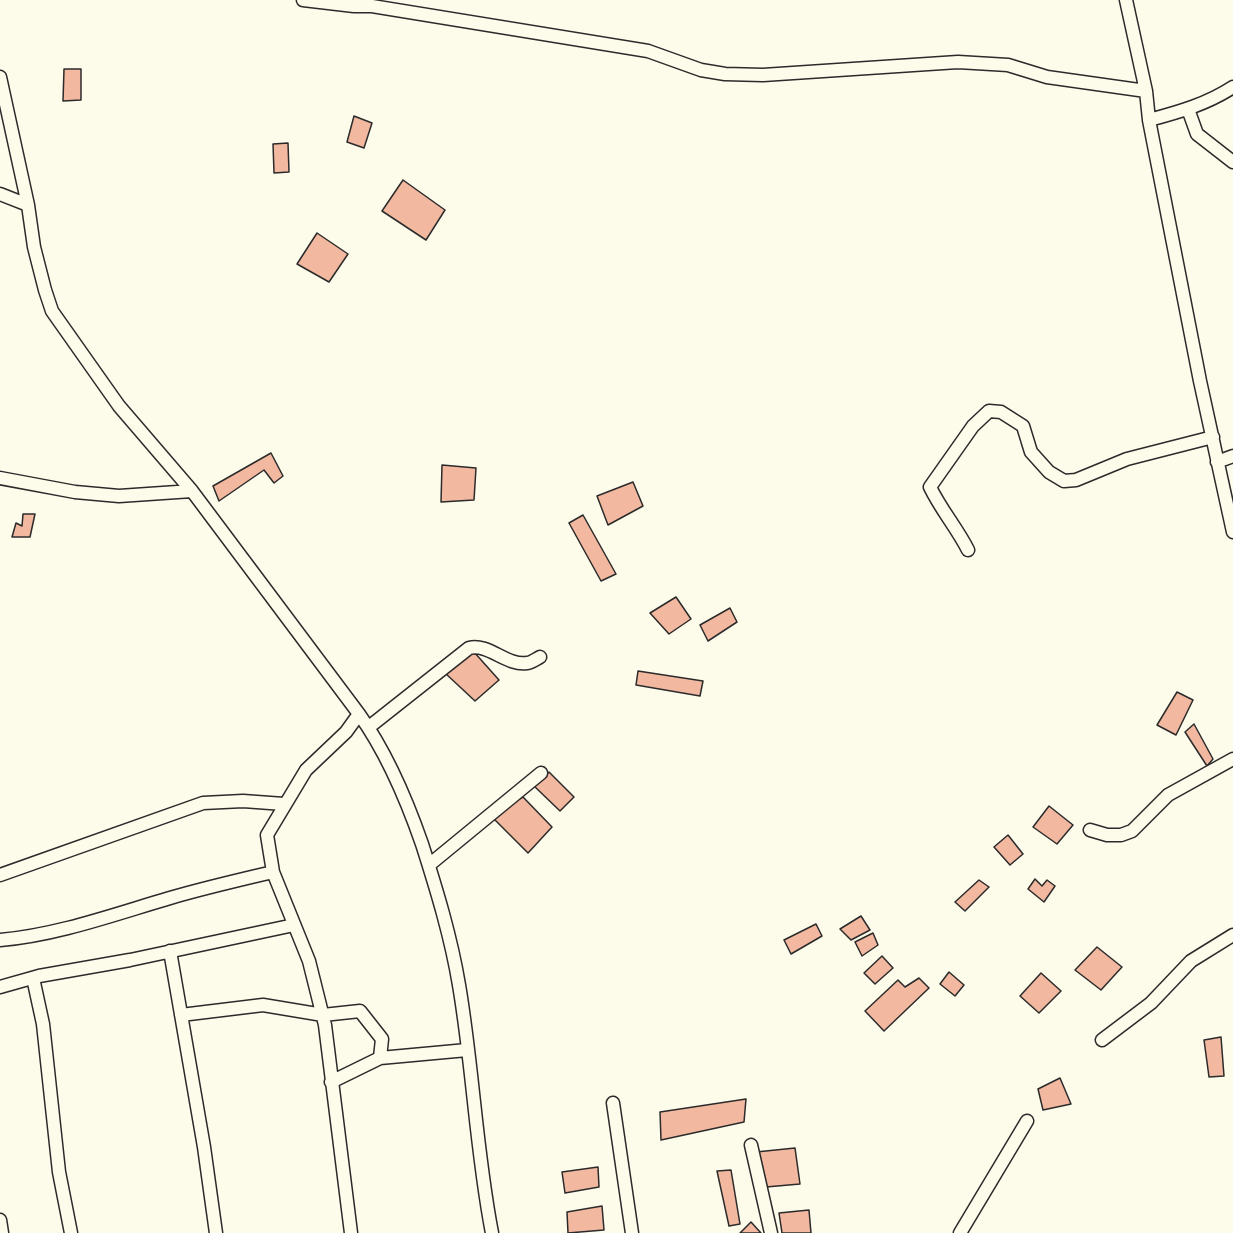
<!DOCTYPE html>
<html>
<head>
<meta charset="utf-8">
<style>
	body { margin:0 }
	canvas { display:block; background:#fdfbea }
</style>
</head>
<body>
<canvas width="1233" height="1233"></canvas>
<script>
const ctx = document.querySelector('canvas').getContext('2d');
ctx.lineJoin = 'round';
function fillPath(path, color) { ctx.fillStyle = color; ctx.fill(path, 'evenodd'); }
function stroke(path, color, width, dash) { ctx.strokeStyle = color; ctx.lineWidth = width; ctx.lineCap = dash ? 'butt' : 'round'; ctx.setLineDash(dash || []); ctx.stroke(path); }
const building = new Path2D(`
	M64,69h17v31l-18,1z
	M354,116l18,7 -8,25 -17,-6z
	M288,143l1,29 -15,1 -1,-29z
	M403,180l42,30 -19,30 -44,-29z
	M317,233l31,21 -19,28 -32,-18z
	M271,453l12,23 -9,7 -10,-13 -45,31 -6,-15z
	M442,465l34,3 -2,32 -33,2z
	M633,482l10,24 -35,19 -11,-29z
	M23,514h12l-5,23h-18l4,-14 6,3z
	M583,515l33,59 -15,7 -32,-58z
	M676,597l15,22 -22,15 -19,-21z
	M730,608l7,14 -29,19 -8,-16z
	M474,652l25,28 -24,21 -30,-28z
	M638,671l65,10 -3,15 -64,-11z
	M1177,692l16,8 -17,35 -19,-10z
	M1194,724l19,35 -6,7 -22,-34z
	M549,772l25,25 -14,14 -26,-25z
	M523,797l29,30 -24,26 -38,-38z
	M1049,806l24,19 -16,19 -24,-17z
	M1008,835l15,19 -13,11 -16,-18z
	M1035,879l7,7 5,-6 8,6 -11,16 -16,-13z
	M979,880l10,7 -24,24 -10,-9z
	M861,916l9,14 -19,10 -11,-11z
	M816,924l6,12 -31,18 -7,-14z
	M873,933l5,12 -16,11 -7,-14z
	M1097,947l25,20 -21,23 -26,-20z
	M882,956l11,12 -18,16 -11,-11z
	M949,972l15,13 -9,11 -15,-12z
	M1041,973l20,18 -22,22 -19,-17z
	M919,978l10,10 -45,43 -19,-20 33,-31 7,7z
	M1221,1037l3,39 -15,1 -5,-37z
	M1060,1078l11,26 -28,6 -5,-21z
	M746,1099l-2,23 -83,18 -1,-28z
	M795,1148l5,36 -34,3 -10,-35z
	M598,1167l1,20 -34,6 -3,-21z
	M731,1170l9,54 -11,2 -12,-55z
	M602,1206l2,24 -36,3 -1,-21z
	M809,1210l2,23h-29l-3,-20z
	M751,1222l10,11h-21z`);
fillPath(building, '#f2b8a0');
stroke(building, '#2b2b2b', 1.5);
const minor = new Path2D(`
	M303,0l51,6h18l276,45 53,19 24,4 38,1 195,-13 50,3 39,12 99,14
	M1126,0l20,91 3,29 51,261 33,151
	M0,77l28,128 6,42 11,43 7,21 67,95 73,85 167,223c28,39 47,84 63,130 15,47 29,93 37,141 14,82 17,166 33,248
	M1188,109l9,25 36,28
	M1149,120c30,-8 58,-16 84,-33
	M0,194l28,11
	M1217,462l16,-6
	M0,478l75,14 44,4 73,-5
	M968,550c-11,-22 -27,-40 -38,-63l43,-61 16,-15 12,1 22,14 8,26 18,20 15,9 12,-1 51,-21 86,-22
	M369,727l100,-79c20,-5 37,18 58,15 4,0 9,-4 13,-6
	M1090,830l17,5h14l11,-4 36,-36 65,-36
	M429,865l112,-92
	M0,875l203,-72 40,-2 41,3
	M0,940c58,-5 115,-26 170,-42 34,-10 69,-18 103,-26
	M170,951l34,196 12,86
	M33,978l10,46 16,148 12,61
	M0,987l39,-11 91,-16 164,-35
	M181,1015l82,-10 60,10 37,-4 22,28 -2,19
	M1102,1040l49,-37 40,-42 42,-26
	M331,1082l49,-24 87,-8
	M613,1103l19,130
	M751,1145l20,88
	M0,1220l2,13
	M351,1233l-26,-208 -16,-64 -36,-89 -6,-37 39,-65 40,-38 13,-18
	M960,1233l67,-112`);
stroke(minor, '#2b2b2b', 15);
stroke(minor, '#fdfbea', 12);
</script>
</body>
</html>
